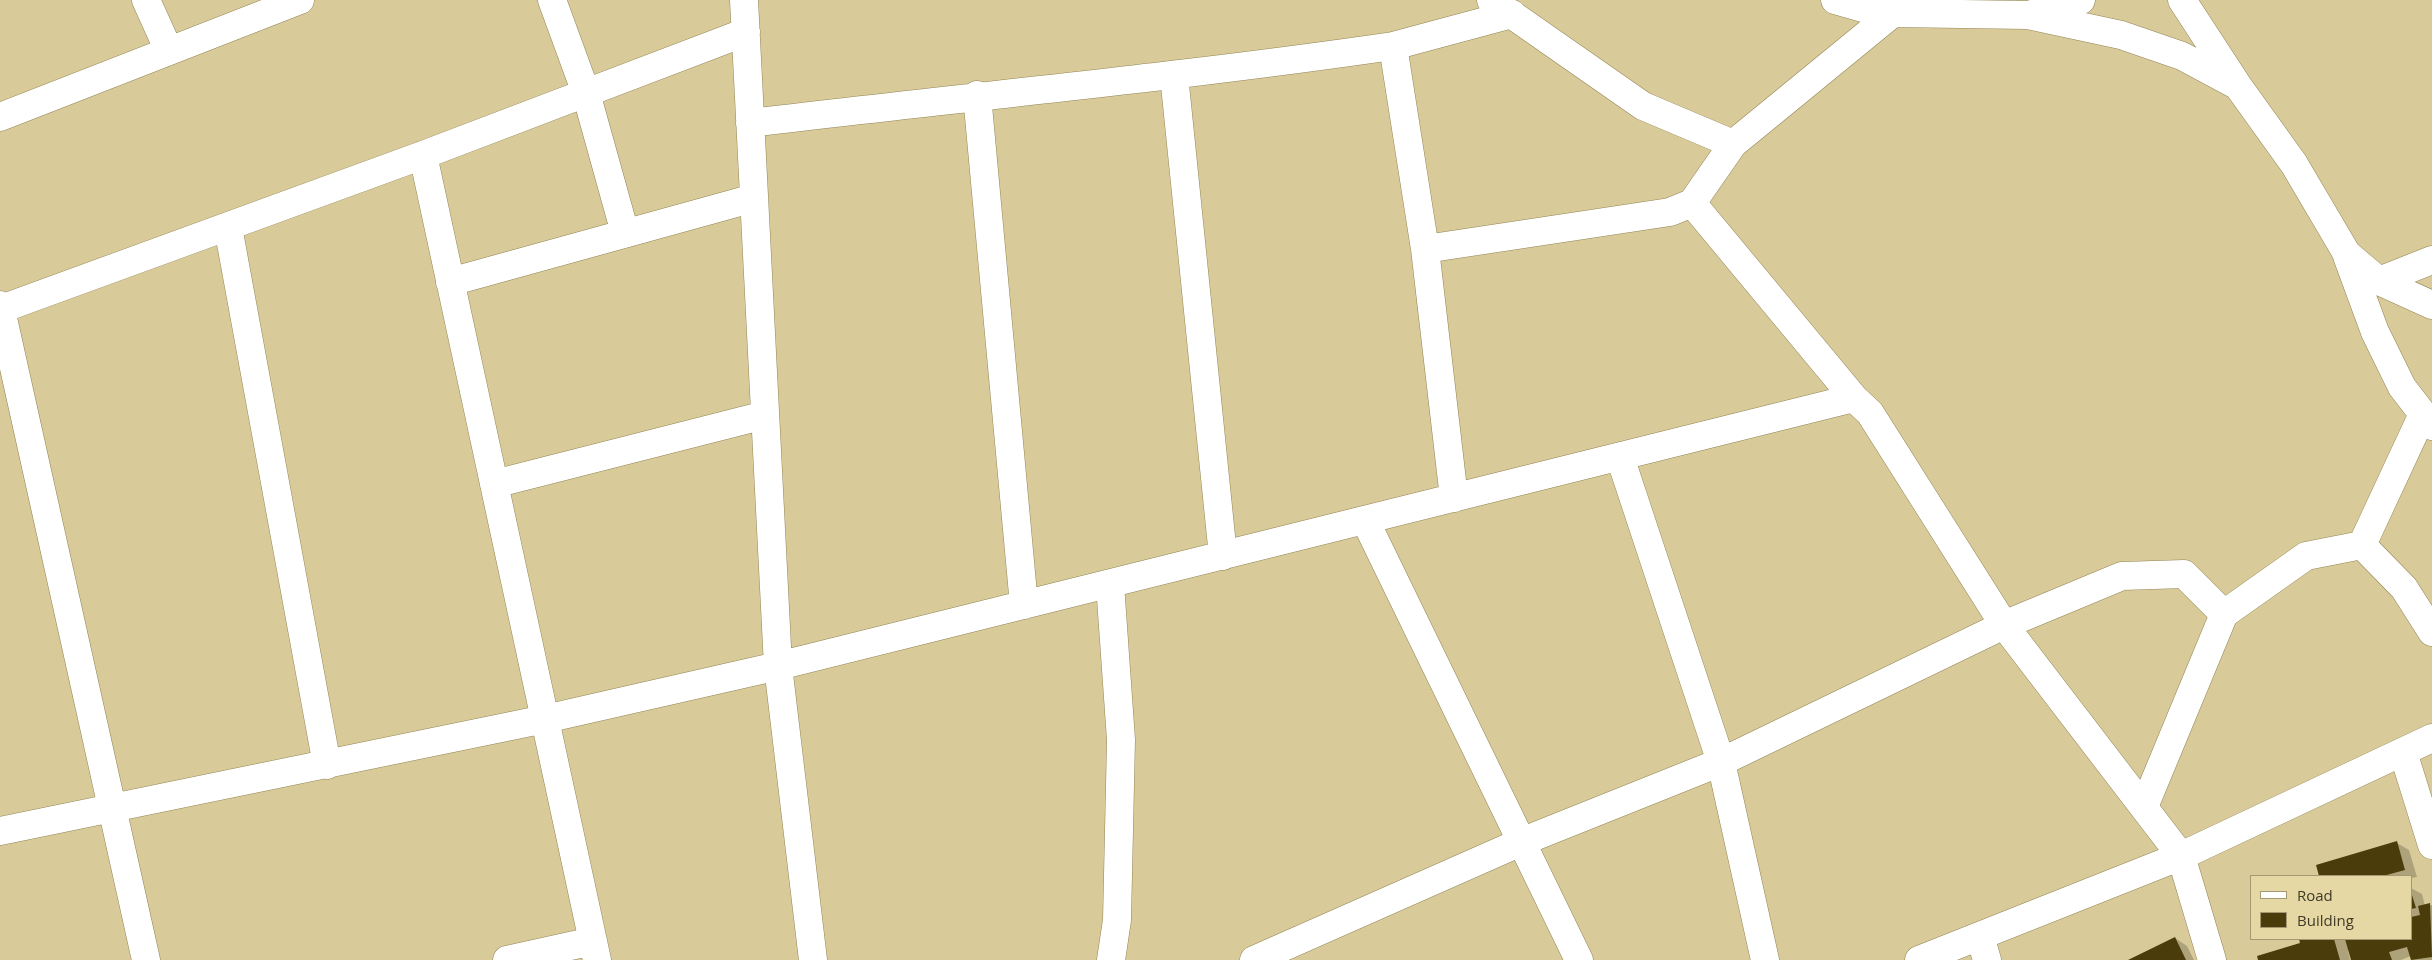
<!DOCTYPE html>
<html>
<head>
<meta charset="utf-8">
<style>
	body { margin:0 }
	#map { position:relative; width:2432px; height:960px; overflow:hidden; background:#d9cb99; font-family:"Open Sans",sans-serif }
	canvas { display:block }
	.legend { position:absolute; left:2250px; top:875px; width:162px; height:65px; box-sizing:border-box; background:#e6d8a5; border:1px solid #a49972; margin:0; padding:6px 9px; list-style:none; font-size:15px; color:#403a26 }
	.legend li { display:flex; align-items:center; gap:10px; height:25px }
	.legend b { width:25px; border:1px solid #a49972 }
</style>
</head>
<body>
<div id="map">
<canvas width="2432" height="960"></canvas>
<ul class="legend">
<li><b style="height:6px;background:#fff"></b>Road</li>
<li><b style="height:14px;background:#4a3d0b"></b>Building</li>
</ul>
</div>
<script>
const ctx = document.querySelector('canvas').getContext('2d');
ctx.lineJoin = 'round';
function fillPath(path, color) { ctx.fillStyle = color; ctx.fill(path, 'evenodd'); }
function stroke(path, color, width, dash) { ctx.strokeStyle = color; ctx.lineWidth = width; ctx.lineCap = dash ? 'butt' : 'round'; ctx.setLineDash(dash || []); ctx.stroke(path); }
fillPath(new Path2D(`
	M2397,843l12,7 8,27 -6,1v-2h-91l-3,-10z
	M2411,888l11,6 3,12 7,-1v55h-20l-1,-4 -10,4h-48l-3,-9h-2l2,9h-91l43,-16 -2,-5h111z
	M2175,938l12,8 7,14h-63z`), '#0003');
fillPath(new Path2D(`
	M2397,841l8,29 -22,6h-64l-3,-11z
	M2411,892l5,16 -5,1z
	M2430,903l2,54 -21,3 -4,-13 -18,5 3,8h-41l-6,-21h66v-22l9,-2 -2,-9z
	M2175,937l11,23h-58z
	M2299,939h35l6,21h-82l-1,-4 43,-13z`), '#4a3d0b');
const street = new Path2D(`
	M146,0l23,51
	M552,0l34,93 39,140
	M744,0l34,666 35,294
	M1491,0l152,106 90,38 160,-131
	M1835,0l28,8 30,5 135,2 93,20 61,21 56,30
	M2182,0l56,86 56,78 53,90 32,27 53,24
	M2032,14l49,-14
	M1393,46l119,-32
	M1174,75l49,481
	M977,95l47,510
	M0,117l300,-117
	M750,123c215,-26 430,-46 643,-77l32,203 29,249
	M423,155l174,805
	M1692,203l162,195 16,15 134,212 177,231 31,104
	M228,227l99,538
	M1425,249l245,-37 22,-9 41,-59
	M2347,256l28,76 27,55 30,39
	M2379,281l53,-21
	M450,282l304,-84
	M0,305l146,655
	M1,309l422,-154 323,-123
	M1620,457l101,305 283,-137 118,-49 62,-2 40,40
	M494,484l271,-69
	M1365,520l214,440
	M2362,545l61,-131
	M1110,584l11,156 -4,180 -6,40
	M2403,752l29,93
	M2144,807l80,-193 82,-58 56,-11 42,43 28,44
	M0,831l545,-112 233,-53 1076,-268
	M1980,936l7,24
	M507,960l86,-19
	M1254,960l267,-118 200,-80 44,198
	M1919,960l262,-104 251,-118`);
stroke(street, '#928555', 29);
stroke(street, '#fff', 28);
</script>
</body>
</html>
